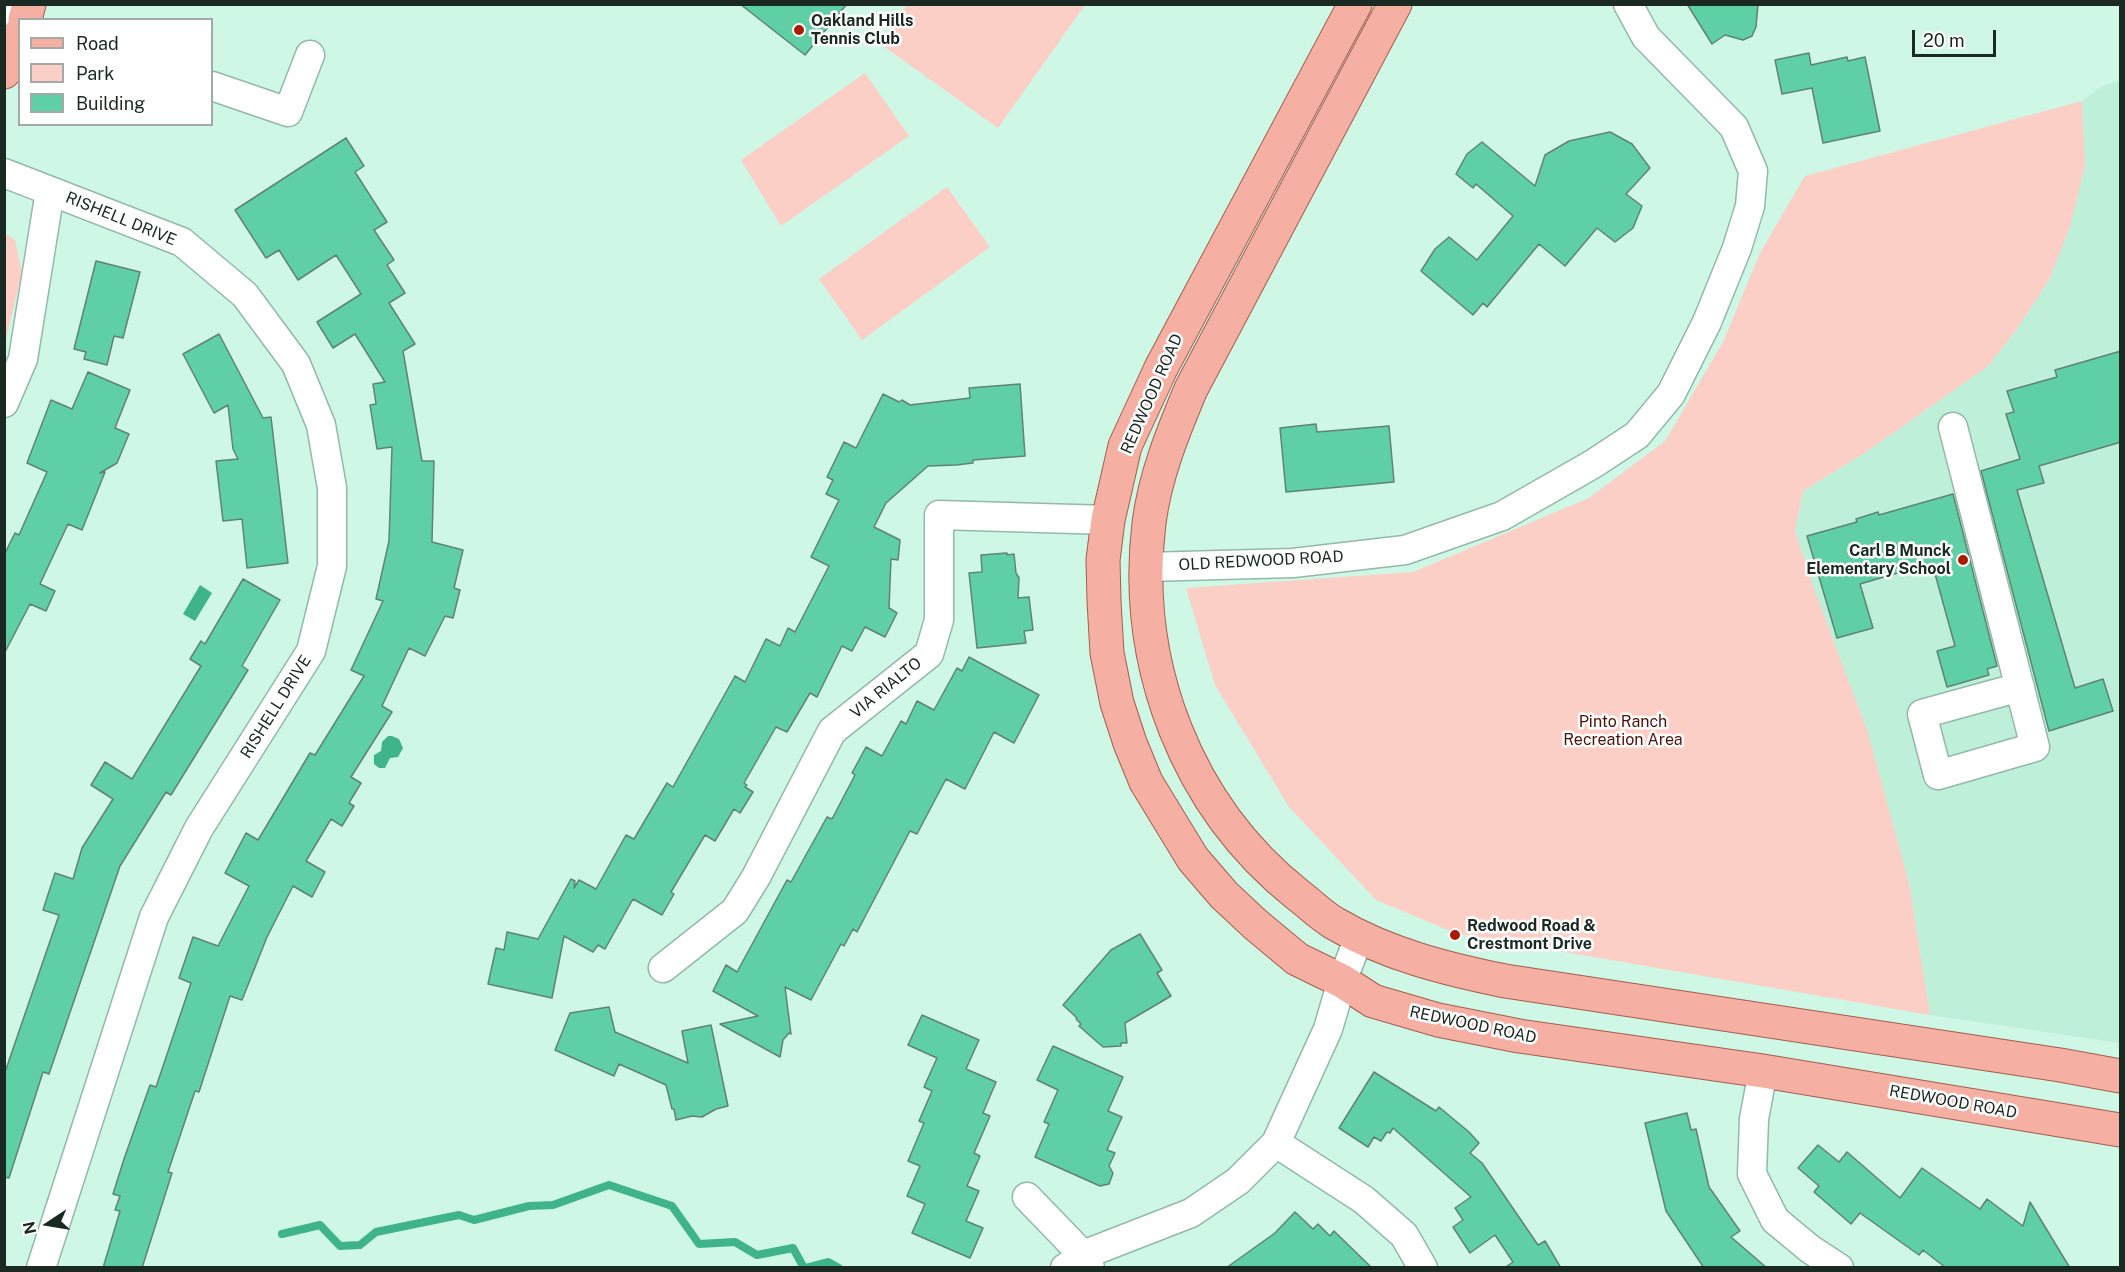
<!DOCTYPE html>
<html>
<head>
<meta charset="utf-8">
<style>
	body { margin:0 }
	#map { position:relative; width:2125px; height:1272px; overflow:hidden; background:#cff7e5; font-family:"Public Sans",sans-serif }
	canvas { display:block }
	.frame { position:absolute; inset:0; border:6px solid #1a2922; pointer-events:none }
	.legend { position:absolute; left:18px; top:18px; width:195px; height:108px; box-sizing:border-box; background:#fff; border:2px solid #a3a9a7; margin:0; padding:8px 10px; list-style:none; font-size:18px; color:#1a2922 }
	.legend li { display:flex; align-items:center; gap:12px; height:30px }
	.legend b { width:30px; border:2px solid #a3a9a7 }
	.north { position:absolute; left:18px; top:1194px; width:60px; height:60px; -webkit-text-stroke:4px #fff; paint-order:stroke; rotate:258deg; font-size:16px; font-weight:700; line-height:24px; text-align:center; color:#1a2922 }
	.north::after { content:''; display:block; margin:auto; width:21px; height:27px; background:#1a2922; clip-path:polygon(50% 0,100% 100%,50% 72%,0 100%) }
	.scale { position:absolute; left:1912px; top:30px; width:84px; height:27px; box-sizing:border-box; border:3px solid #1a2922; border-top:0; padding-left:8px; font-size:18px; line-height:21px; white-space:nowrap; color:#1a2922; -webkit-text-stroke:4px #fff; paint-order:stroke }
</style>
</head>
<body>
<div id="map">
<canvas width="2125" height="1272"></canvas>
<div class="frame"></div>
<ul class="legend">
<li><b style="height:8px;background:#f5b0a3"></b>Road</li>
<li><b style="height:16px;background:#fccfc6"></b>Park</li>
<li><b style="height:16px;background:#5fcfa5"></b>Building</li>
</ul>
<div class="north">N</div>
<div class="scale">20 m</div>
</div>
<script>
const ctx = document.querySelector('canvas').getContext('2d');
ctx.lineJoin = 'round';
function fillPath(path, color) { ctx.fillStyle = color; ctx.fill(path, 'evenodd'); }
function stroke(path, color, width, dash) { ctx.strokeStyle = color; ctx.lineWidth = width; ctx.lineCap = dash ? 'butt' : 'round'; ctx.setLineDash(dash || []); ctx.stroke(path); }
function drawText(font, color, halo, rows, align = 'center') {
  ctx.font = font + ' "Public Sans",sans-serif'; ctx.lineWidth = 5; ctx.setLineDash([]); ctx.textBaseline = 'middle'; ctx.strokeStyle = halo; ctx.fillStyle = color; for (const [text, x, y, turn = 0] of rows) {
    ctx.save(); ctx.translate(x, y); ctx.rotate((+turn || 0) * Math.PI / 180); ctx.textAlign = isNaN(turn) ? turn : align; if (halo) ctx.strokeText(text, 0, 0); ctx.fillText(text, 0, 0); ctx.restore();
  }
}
fillPath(new Path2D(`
	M2120,80v963l-190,-28 -21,-132 -114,-352 8,-40 63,-39 120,-85 31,-38 32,-49 36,-115 -3,-64 19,-14z`), '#beefd9');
fillPath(new Path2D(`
	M907,5v-1l178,1 -87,123 -119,-85z
	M865,73l44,63 -128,90 -40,-66z
	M2082,101l3,64 -15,62 -21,53 -32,49 -30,38 -121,85 -63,39 -8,40 19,58 53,141 42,153 21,132 -475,-82 -79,-33 -87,-93 -74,-122 -29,-97 227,-16 176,-74 76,-57 58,-99 37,-89 45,-77z
	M947,187l43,60 -128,93 -43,-61z
	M5,234l10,6 7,32 -17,72z`), '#fccfc6');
fillPath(new Path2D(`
	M200,585l12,8 -17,28 -12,-7z
	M388,736h4l7,3 4,9 -5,9 -8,1 -5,10h-6l-5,-4v-9l7,-4 1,-9z`), '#3fb38a');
stroke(new Path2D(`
	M282,1234l38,-9 20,21 20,-1 16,-13 83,-17 15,5 55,-14 24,-1 56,-20 63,21 27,38 36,-2 22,13 36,-7 11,20
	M805,1268l23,-6 11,6`), '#3fb38a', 8);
const building = new Path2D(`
	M740,4h107l-42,51z
	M1687,4h71l-2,23 -4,9 -9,4 -18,-5 -13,9z
	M1809,53l2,12 36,-8 1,4 17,-4 15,74 -57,12 -11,-55 -30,6 -7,-34z
	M1610,132l22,12 18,24 -24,26 16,12 -9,22 -18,14 -18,-14 -32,38 -26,-22 -52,63 -4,-4 -10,12 -52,-44 14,-22 14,-12 28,23 36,-44 -37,-32 -3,4 -17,-14 11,-20 15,-12 53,44 10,-31 24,-14z
	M346,138l18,28 -9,6 32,50 -13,8 20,30 -7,5 18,28 -16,10 26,41 -12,7 19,110h12l-2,81 31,8 -9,38 6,2 -7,28 -8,-2 -20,40 -16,-8 -27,58 10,6 -41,65 10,6 -12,20 5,3 -12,20 -11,-7 -25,42 19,11 -13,25 -19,-11 -26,51 -25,63 -12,-4 -31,96 -4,-1 -27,81 4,1 -30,95h-39l17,-57 -5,-1 5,-14 -7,-2 11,-35 26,-74 6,2 35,-104 -12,-5 14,-41 25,9 31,-60 -24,-13 21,-40 12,7 52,-87 5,2 49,-79 -13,-6 32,-69 -7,-2 13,-58 3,-94 -15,2 -7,-44 6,-1 -3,-20 12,-2 -30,-48 -22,14 -16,-26 44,-28 -25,-39 -38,25 -19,-30 -13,8 -31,-48z
	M96,261l44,11 -17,66 -9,-2 -7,29 -23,-6 2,-7 -12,-3z
	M219,334l44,84 8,-1 17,146 -41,5 -5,-49 -19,2 -7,-60 22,-2 -5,-10 -5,-44 -14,8 -31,-59z
	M2121,351v91l-82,24 5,17 -27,7 58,198 28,-9 10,32 -64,20 -68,-260 39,-12 -14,-45 8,-2 -7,-21 50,-14 -2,-7z
	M88,372l42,18 -15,38 14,6 -12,29 -17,10 5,-1 -23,58 -14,-6 -28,60 15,7 -9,20 -16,-7 -26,50v-99l11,-22 4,2 28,-63 -20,-9 24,-63 21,9z
	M1020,384l5,72 -52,4v3l-17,2 -28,1 -42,37 -12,24 26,13 -2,20 -7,-1 -2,49 8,5 -12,24 -20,-10 -13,24 -10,-5 -25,51 -7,-4 -23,39 -11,-5 -32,56 3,2 -2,2 8,5 -13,21 -6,-4 -19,32 -10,-6 -34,57 3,2 -12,21 -29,-16 -28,50 -7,-4 -5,7 -29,-16 -12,62 -64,-14 8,-36 8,2 3,-18 31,7 33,-60 4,2 -1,7 5,-8 17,9 30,-54 8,4 33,-56 6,4 62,-111 10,6 21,-43 14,7 8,-18 7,4 34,-66 -18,-9 28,-57 -13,-6 7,-14 -6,-3 17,-35 12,6 27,-54 16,8 3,-2 8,5 60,-7 -1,-10z
	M1316,424l1,8 72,-6 5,56 -108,10 -6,-64z
	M1953,494l44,172 -10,3 2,6 -42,12 -10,-36 18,-5 -23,-83 -72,21 13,44 -36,10 -30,-102 50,-14 -1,-3 22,-7 1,3z
	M1007,553v2l7,-1 2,19 3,5 -1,20 11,-1 4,33 -9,1 2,12 -49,5 -8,-75 13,-1 -1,-17z
	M243,579l37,21 -38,66 6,4 -77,125 -5,-3 -46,74 -71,208 -6,-2 -34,106 -5,-1v-102l55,-160 -16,-5 12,-37 18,6 9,-31 31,-49 -22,-14 14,-23 27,17 69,-113 -11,-7 11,-18 4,3z
	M969,657l70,38 -25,48 -20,-11 -29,57 -19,-10 -29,55 -7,-3 -53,101 -4,-3 -9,17 -3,-2 -30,56 -26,-13 6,47 -2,-1 -6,7 -3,17 -60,-33 38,-8 -45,-25 13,-26 11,7 50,-92 4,2 36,-65 5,2 23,-44 -3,-2 14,-26 16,9 19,-35 5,3 11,-23 17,9 23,-42 5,3z
	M1140,934l22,36 -5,3 14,23 -46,27 2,20h-6v3l-18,1 -24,-21 2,-2 -5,-5 1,-1 -14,-13 48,-55z
	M609,1007l6,25 73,31 -6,-32 29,-6 17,81 -12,3 -14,8 -10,-1 -16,4 -2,-11h-2l-6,-24 -47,-21 -5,12 -59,-26 15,-37z
	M922,1015l57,25 -13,29 30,13 -13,31 7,3 -16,37 6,3 -13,30 12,5 -13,30 17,7 -13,30 -58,-25 13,-29 -18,-8 13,-30 -12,-5 16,-38 -5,-2 13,-30 -8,-4 13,-29 -29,-13z
	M1053,1046l70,31 -15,34 14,6 -15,33 8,3 -6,13 4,7 -4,11 -9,2 -65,-29 14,-33 -5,-2 14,-32 -21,-10z
	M1374,1072l62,39 3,-4 30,25 10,11 -9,10 12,10 56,82 7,-4 16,27h-57l9,-6 -18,-27 -25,18 -17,-26 10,-7 -8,-12 16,-11 -78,-69 -3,5 -3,-1 -6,9 -7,-4 -6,10 -29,-19z
	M1687,1113l4,17 5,-1 13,58 31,44 -9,6 36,31h-63l-38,-57 -21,-88z
	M1818,1145l21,17 8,-10 53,46 22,-30 58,41 7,-10 36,27 7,-24 40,66h-124l-23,-18 -4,5 -59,-42 -9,11 -37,-32 5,-6 -21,-18z
	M1295,1212l18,17 5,-5 12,12 4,-5 38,37h-146l49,-35z`);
fillPath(building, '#5fcfa5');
stroke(building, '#5f8474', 1.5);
const minor = new Path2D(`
	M4,9l16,11
	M212,86l76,26 22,-57
	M4,173l178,69 63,53 51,69 25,61 11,63v78l-21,85 -112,177 -45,89 -113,351
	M4,403l19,-44 27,-168
	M1953,427l82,320 -97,28 -16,-61 98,-27
	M1146,567l147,-4 112,-13 97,-34 91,-52 44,-29 34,-41 36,-72 30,-74 13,-42 3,-35 -19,-44 -88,-90 -18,-33
	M663,968l72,-57 21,-34 76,-146 97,-77 10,-34v-105l169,5
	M1763,1071l-9,48 -2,55 23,46 35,29 29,19
	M1276,1143l88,57 40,35 19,33
	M1027,1197l56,58 7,13
	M1065,1268l18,-13 108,-42 47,-32 38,-38 52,-114 14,-48 18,-46`);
const major = new Path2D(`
	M1355,4l-194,364 -36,78 -17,74 -5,40 1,41 3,52 10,50 13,40 16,39 47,77 31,36 31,29 42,35 45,22 31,20 65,19 81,16 244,35 357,59
	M1395,4l-204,385c-18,43 -36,87 -42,134 -17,141 37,283 149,372 12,9 23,20 36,28 52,31 112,46 171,58l555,84 60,11
	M25,20l4,-16
	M4,72l16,-38`);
stroke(minor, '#93b9a8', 31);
stroke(major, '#a45e4e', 35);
stroke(minor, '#fff', 28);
stroke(major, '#f5b0a3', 33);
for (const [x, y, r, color] of [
	[799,30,6,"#aa1b03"],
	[1963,560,6,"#aa1b03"],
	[1455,935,6,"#aa1b03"]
]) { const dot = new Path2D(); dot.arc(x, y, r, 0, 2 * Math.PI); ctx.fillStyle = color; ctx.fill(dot); stroke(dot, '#fff', 2); }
drawText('bold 16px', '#1a2922', '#fff', [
	["Oakland Hills",811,21],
	["Tennis Club",811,39],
	["Carl B Munck",1951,551,"right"],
	["Elementary School",1951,569,"right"],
	["Redwood Road &",1467,926],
	["Crestmont Drive",1467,944]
], 'left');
drawText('16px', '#1a2922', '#fff', [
	["RISHELL DRIVE",121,219,22],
	["REDWOOD ROAD",1152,394,-66],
	["OLD REDWOOD ROAD",1261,561,-3],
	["VIA RIALTO",886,688,-39],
	["RISHELL DRIVE",276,707,-58],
	["REDWOOD ROAD",1473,1025,12],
	["REDWOOD ROAD",1953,1102,10]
]);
drawText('16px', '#4d1209', '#fff', [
	["Pinto Ranch",1623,722],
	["Recreation Area",1623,740]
]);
</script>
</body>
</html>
